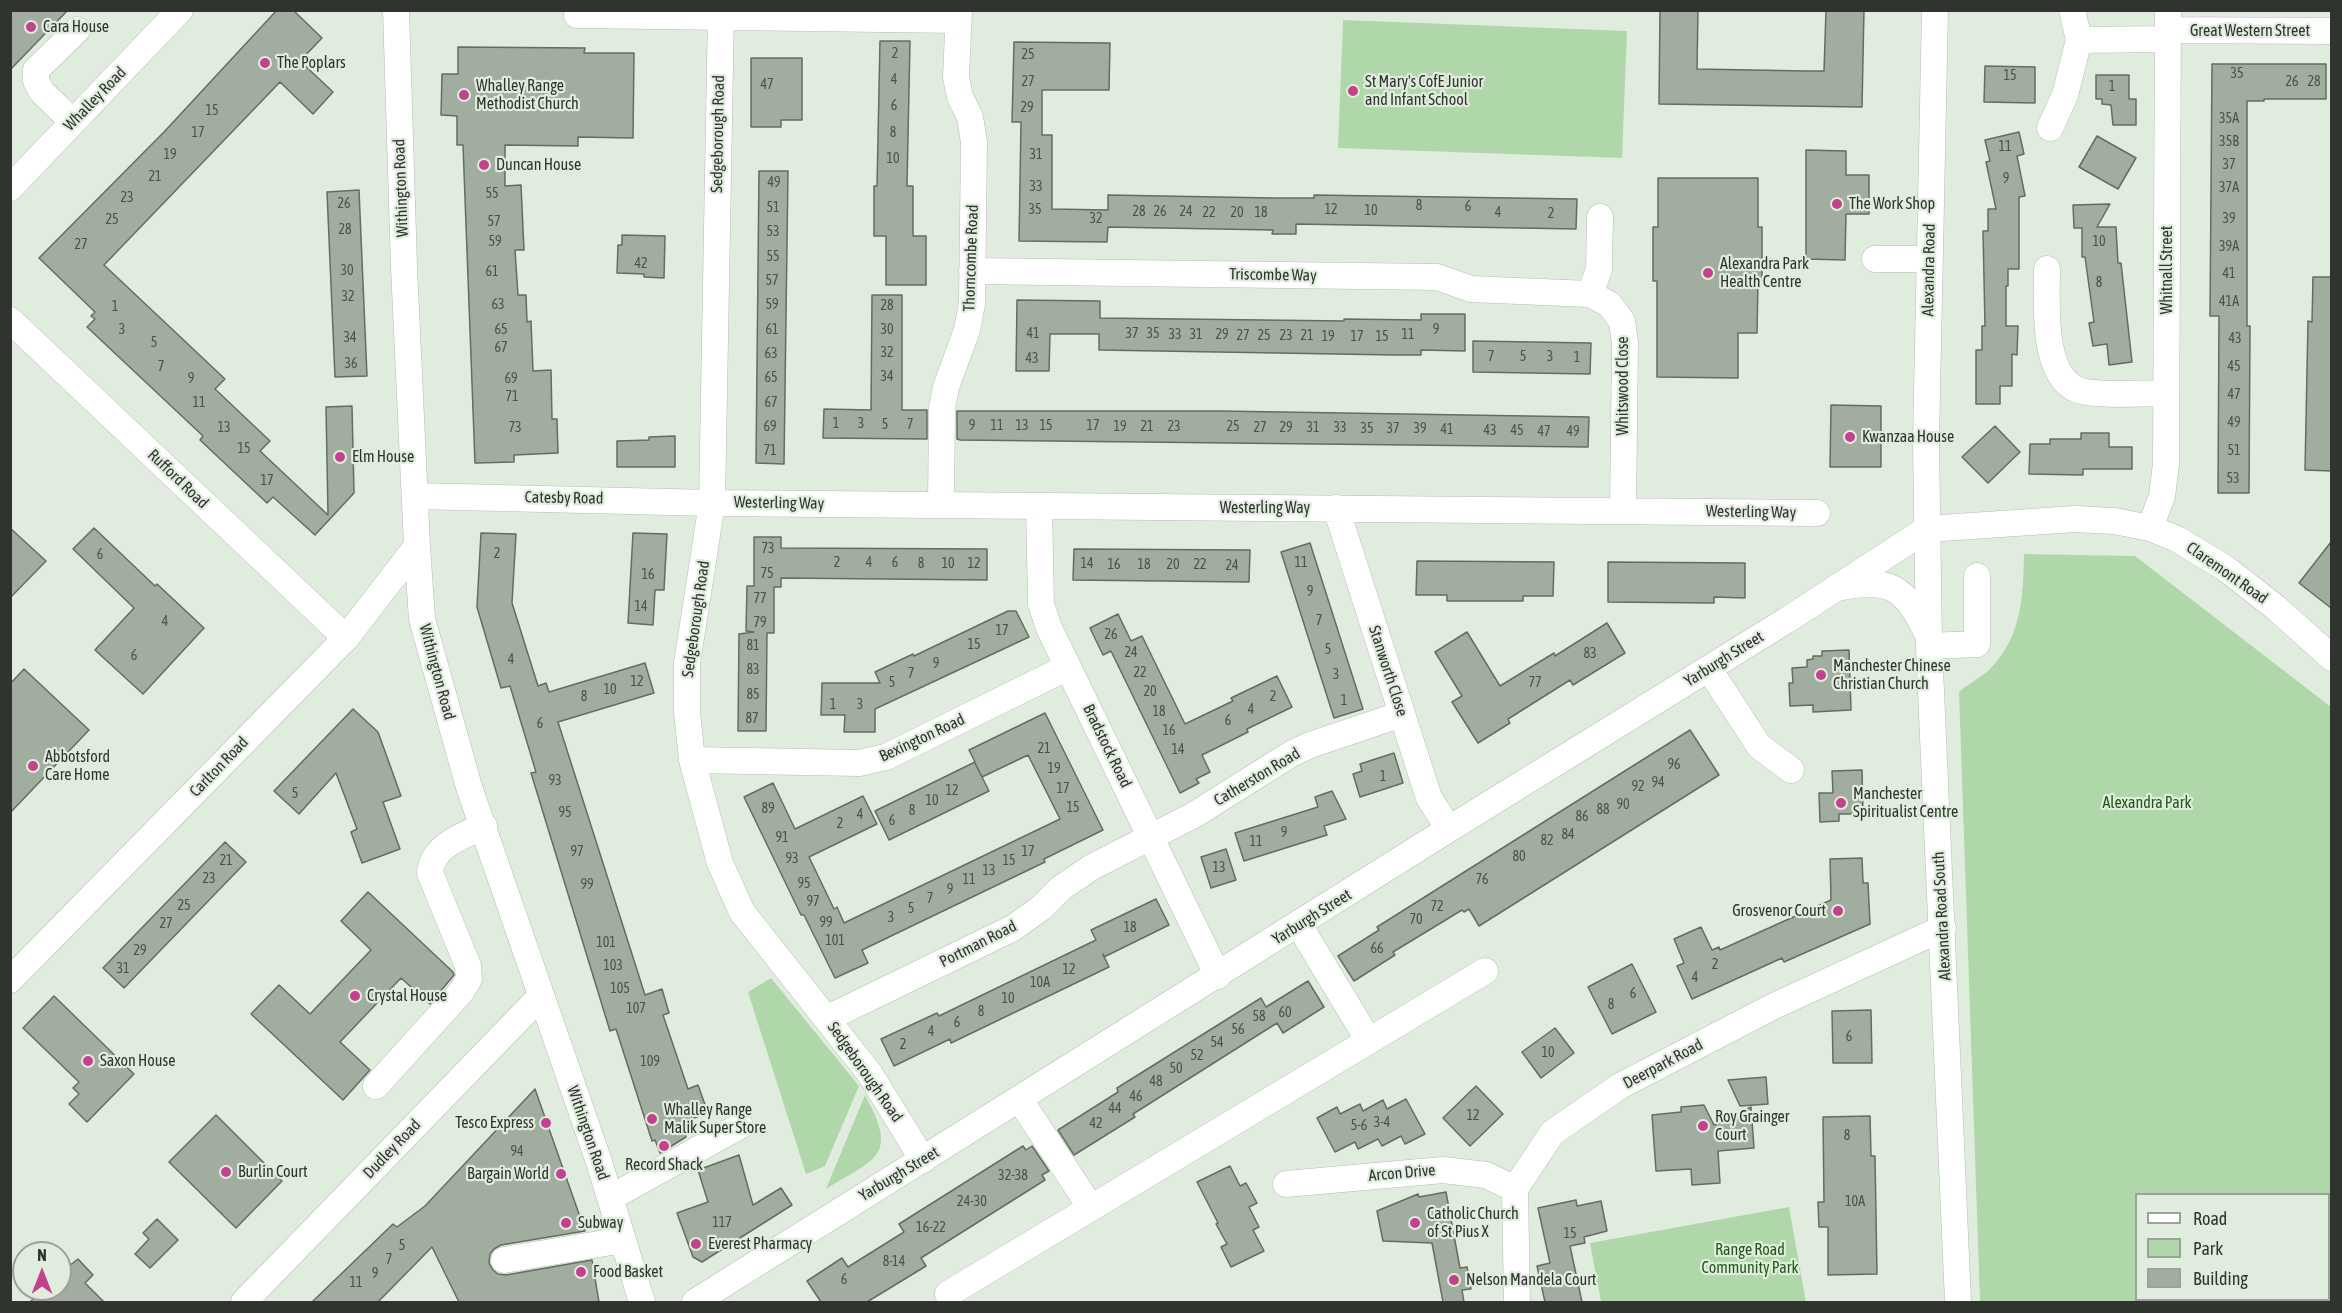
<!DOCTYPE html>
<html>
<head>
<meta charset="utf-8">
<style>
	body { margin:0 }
	#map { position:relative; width:2342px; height:1313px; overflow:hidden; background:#e0edde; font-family:"Asap Condensed",sans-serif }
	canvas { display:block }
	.frame { position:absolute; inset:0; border:12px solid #2f342e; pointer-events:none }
	.legend { position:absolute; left:2135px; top:1193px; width:195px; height:108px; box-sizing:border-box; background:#e0edde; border:2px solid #99a398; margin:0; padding:8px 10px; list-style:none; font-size:18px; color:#2f342e }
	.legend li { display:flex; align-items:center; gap:12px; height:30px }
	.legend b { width:30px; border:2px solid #99a398 }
	.north { position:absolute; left:12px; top:1241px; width:60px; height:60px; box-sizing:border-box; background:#e0edde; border:2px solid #99a398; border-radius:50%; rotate:0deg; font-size:16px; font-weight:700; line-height:24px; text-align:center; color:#2f342e }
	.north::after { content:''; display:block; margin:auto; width:21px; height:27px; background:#c2428e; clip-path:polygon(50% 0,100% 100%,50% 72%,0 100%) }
</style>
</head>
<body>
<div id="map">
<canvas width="2342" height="1313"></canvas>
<div class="frame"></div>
<ul class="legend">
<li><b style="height:8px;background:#fff"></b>Road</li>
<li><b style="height:16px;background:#b0d7a9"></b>Park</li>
<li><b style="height:16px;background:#a1ad9f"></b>Building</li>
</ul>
<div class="north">N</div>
</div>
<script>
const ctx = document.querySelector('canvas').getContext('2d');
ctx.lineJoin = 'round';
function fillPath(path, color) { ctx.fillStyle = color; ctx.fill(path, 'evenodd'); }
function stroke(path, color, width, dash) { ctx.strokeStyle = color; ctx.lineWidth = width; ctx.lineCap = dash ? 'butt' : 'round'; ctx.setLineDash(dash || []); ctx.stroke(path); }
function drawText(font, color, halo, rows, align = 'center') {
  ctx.font = font + ' "Asap Condensed",sans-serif'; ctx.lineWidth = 4.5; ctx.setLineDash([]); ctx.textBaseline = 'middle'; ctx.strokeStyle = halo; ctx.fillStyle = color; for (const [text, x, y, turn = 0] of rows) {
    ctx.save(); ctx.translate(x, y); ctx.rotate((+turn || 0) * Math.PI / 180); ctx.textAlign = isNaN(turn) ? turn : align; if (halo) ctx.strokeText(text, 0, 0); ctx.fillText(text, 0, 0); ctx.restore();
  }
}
fillPath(new Path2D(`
	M1343,20l284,11 -5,127 -284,-10z
	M2024,554l111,2 196,151v595h-351l-21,-610c9,-8 21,-14 30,-22 33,-33 34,-73 35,-116zM2328,1194v106h-192v-106z
	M771,978l88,108 -34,80 -19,8 -58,-182z
	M865,1095c34,62 11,63 -39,94z
	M1789,1207l17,95h-205l-11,-59z`), '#b0d7a9');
const building = new Path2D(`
	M10,10h58l-58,60z
	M277,10h16l29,28 -22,23 33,31 -20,22 -33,-32 -176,183 121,114 -10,10 55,52 -10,10 68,64 -2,-108 26,-1 2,87 -39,42 -42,-38 -6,6 -67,-63 3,-4 -116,-109 8,-8 -4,-3 4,-4 -56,-54 125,-126z
	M1660,10h38l-1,59 109,2h18l2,-61h38l-2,97 -203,-3z
	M880,41h30l-3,145h6v50h13v49h-40v-49h-12v-50h3z
	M1014,42l96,1 -1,47h-67v45h10v74l56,1v-15l165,3h41v-3l263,4 -1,30 -280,-5v10h-24l1,-4 -165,-3 -1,15 -88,-1 2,-119h-9z
	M458,47l127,1 -1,5h50l-1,85 -55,-1v9l-73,-1v41l16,-1 3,65h-9l3,45h8l1,27 4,-1 2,50 18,-1 1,49h5l1,34 -44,2v7l-39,1 -12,-318h-6v-29l-16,-1 1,-41h16z
	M751,58h51v62h-21v7h-30z
	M2212,64h114v35h-62v2h-17v225h3l-1,167h-31l1,-177h-9z
	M1985,66l50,1v36l-51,-1z
	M2096,75h33v24h7v26h-23l-2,-20 -9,-1v-5h-6z
	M2019,132l5,22 -7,2 8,40 -6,1v72h-11v17h-2v40h12l-1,29 -5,-1v32h-12v18h-24v-54h6v-24h3l-2,-95h5v-22h8l-10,-47 4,-1 -5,-21z
	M2097,136l39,22 -18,31 -39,-22z
	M1806,150l40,1v24h23v39h-23l-1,46 -39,-1z
	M759,171h29l-4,293 -28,-1z
	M1658,178h100v49h4v54h-4l-1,52h-19v45l-81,-1v-96h-4v-54h5z
	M359,190l8,186 -32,1 -8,-185z
	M2110,204l-13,23h19l2,36h3l11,99 -23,3 -2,-21 -14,2 -4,-23 5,-1 -9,-65h-3v-29h-8l-1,-23z
	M622,235l43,1 -1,42 -20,-1v-3l-27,-1 1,-28h4z
	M2313,277h18v194l-26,-1 3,-149 4,1z
	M872,295h30v115h25v29l-104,-1 1,-29 47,1z
	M1017,300l83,1v17l244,3v-2l77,1v-6h44v37l-44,-1v5h-26l-296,-5v-16h-49l-1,37h-33z
	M1473,341l118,2 -1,31 -117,-2z
	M1831,405l50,1v61h-51z
	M957,411h263l369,6 -1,30 -628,-7 -3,-1z
	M1995,426l25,26 -32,31 -26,-26z
	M2081,433h28v14h23v22h-49v6l-54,-1 1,-30h20v-5h31z
	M675,436v31h-58v-26l32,-1v-3z
	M10,528l36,33 -36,37z
	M94,528l61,58 2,-2 47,44 -61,66 -48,-44 39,-42 -61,-59z
	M481,533l35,1 -4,69 26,83 8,-3 3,9 96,-29 9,30 -96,29 87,273 17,-6 7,24 -6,2 25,74 10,-4 10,28 -25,9 3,15 -26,16 -5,-13 -3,1 -36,-112 -6,2 -79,-258 5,-1 -26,-86 -9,2 -24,-81z
	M633,533l34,1 -3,56h-9l-2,35 -25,-2z
	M754,537h27v11l206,1v31l-206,-2v9h-7v46h-7l-1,98h-28l1,-97 15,-2 -8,-1 1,-45h7z
	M2331,542v66l-32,-25z
	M1310,543l53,166 -29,9 -53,-166z
	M1074,549l176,1 -1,32 -176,-2z
	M1417,561l137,1 -1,34h-30v5h-76v-6h-31z
	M1608,562l137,1v35l-31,-1v6l-106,-1z
	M1008,611h8l13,26 -154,72v23h-31l1,-17h-24l1,-32h58l-5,-11 38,-18 1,2z
	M1118,614l13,27 11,-5 43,88 48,-23 -2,-3 46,-22 15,31 -45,22 1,3 -46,23 8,17 -14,7 3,4 -19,10 -69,-142 -8,4 -13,-27z
	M1607,623l18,30 -52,32 -3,-5 -62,39 2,4 -32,20 -26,-41 10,-6 -27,-44 32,-20 33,54 54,-33 1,3z
	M1849,650l2,60 -38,2v-7l-23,1 -1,-23h4l-1,-15 15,-1v-7l6,-1v-3h9v-5z
	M24,669l65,61 -79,83v-129z
	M353,709l25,23 23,64 -18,6 17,47 -38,14 -11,-31 6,-3 -21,-56 -37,41 -25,-23z
	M1045,713l58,117 -59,29 1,3 -183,88 6,13 -33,15 -31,-63h-3l-57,-118 29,-14 22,46 68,-33 14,28 -68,33 25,52 3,-2 7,16 216,-104 -32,-64 -46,22 -7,-14 14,28 -100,49 -14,-29 100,-49 -6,-12z
	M1690,730l29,45 -240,151 -10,-17 -5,3 -2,-2 -69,42 2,3 -41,26 -16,-25 41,-26 -2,-3z
	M1394,753l9,30 -43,14 -7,-23 9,-3 -2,-7z
	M1862,770l1,44h-24v7l-19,1 -1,-29h14l-1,-22z
	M1332,791l14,28 -22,7 3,9 -83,26 -9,-28 83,-26 -3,-10z
	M225,842l21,20 -122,126 -21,-20z
	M1226,849l10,31 -25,8 -10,-31z
	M1862,858l1,25h5l2,41 -86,38 -2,-4 -90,41 -15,-33 7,-3 -10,-24 27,-12 11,23 7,-3 1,3 111,-50 -1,-41z
	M368,892l85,80 1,3 -24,29 -29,-26 -61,64 30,28 -27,30 -92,-86 28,-29 31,29 61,-64 -30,-29z
	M1156,899l13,26 -65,32 -1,-3 6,13 -158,76 -1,-4 -56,27 -13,-27 56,-26 2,3 157,-76 -5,-10z
	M1632,964l24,48 -44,22 -24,-47z
	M1308,981l16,26 -41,26 -6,-10 -144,91 2,3 -61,38 -16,-25 60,-38 -1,-4 144,-90 5,9z
	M54,996l80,78 -47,48 -18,-18 10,-10 -6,-6 6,-6 -56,-54z
	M1871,1010l1,53h-39l-1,-52z
	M1555,1028l19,25 -33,25 -19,-26z
	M1766,1077l2,27 -28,2 -12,-26z
	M1476,1086l27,28 -33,32 -27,-28z
	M535,1089l50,142 -84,14 -7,4 -4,5 -1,9 4,7 5,4 8,1 86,-15 7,42h-140l-27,-55 -54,55h-66l81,-78 4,3 28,-21z
	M1406,1099l19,35 -20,10 -4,-8 -19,10 -4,-7 -20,10 -3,-7 -20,10 -18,-34 20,-11 3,7 20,-10 3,7 20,-11 4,9z
	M1704,1105l10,20 37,-18 3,41 -36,3 2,32 -28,2 -1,-16 -35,2 -4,-56 29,-3v-5z
	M216,1115l66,66 -46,47 -67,-66z
	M1870,1116l1,40h4l2,118 -49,1v-48h-9l-1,-25h6l-1,-85z
	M1023,1146l3,4 6,-4 17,25 -7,4 3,5 -124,78 5,8 -59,36h-46l-14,-21 35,-23 6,9 56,-35 -5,-8z
	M739,1155l14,50 28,-17 11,17 -90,57 -9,-5 -16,-44 31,-11 -10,-32z
	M1230,1166l10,20 6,-3 11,20 -8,4 10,20 -6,3 11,21 -33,16 -10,-20 6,-3 -11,-20 2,-1 -21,-41z
	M1446,1192l14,76 7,-1 4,22 -9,1 2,12h-21l-11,-59 -49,-2 -6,-30 41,-17 1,3z
	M1576,1200l1,6 24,-5 6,30 -23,6 1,6 -15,3 12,56h-37l-8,-36 13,-3 -12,-55z
	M157,1219l21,21 -28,28 -15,-14 14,-15 -6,-6z
	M78,1259l15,16 -8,8 19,19h-74l14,-13h16v-16z`);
fillPath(building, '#a1ad9f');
stroke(building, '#636d61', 1.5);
const minor = new Path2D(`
	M396,10l8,257 13,279 5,73 47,168 130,375 43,140
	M721,10l-9,493 -25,160v49l5,48 28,103 22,49 128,162 53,86
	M1935,10l-9,431 3,205 29,656
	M577,15l381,5
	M2168,30l164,1
	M2079,40l89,-1
	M73,122l-31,-30 -6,-11v-11l41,-40
	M2050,128l15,-33 14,-55 -7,-30
	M10,188l170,-178
	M1875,259h54
	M2047,269c0,34 -7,117 39,123 26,4 54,1 80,1
	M972,271l465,6 34,12 119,5 19,10 13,17 3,22 -2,168
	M1590,294l9,-25 1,-52
	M10,320l336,318
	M415,496l297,7 1105,10
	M941,505l1,-97 4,-21 21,-57 5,-26 2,-162 -4,-25 -10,-20 -4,-20 3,-67
	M1039,506l2,98 8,24 169,348
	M1336,508l93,290 20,31
	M2150,528l12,-32 4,-32 2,-454
	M1842,587c49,-10 64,2 85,46
	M1929,646l48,-2v-68
	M1709,669l50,77 32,24
	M692,760l167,3 27,-6 182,-90
	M1299,925l70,116
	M10,980l336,-342 71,-92
	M828,1018l185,-90 28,-20 20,-20 31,-21 102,-52 97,-61 19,-9 92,-31
	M376,1086l85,-94 8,-13 -1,-13 -38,-93c2,-27 32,-37 54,-47
	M1020,1100l71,108
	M1286,1184l157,-14 43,5 29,14
	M610,1198l130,-72
	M504,1260l119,-20
	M948,1294l537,-323
	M244,1302l297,-306
	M695,1302l754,-473 338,-209 140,-91 148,-10 39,2 36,7 27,11 48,29 50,39 57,51
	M1517,1302l-2,-113 37,-56 68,-47 152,-79 171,-79`);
stroke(minor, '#b2beb0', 27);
stroke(minor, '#fff', 26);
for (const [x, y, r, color] of [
	[31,27,6,"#c2428e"],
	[265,63,6,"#c2428e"],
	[1353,91,6,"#c2428e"],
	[464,95,6,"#c2428e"],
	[484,165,6,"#c2428e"],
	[1837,204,6,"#c2428e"],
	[1708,273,6,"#c2428e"],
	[1850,437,6,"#c2428e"],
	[340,457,6,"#c2428e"],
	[1821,675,6,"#c2428e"],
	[33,766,6,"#c2428e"],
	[1841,803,6,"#c2428e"],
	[1838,911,6,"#c2428e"],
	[355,996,6,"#c2428e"],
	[88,1061,6,"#c2428e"],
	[652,1119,6,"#c2428e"],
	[546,1123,6,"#c2428e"],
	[1703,1126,6,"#c2428e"],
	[664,1146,6,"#c2428e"],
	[226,1172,6,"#c2428e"],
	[561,1174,6,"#c2428e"],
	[566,1223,6,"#c2428e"],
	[1415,1223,6,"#c2428e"],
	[696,1244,6,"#c2428e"],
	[581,1272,6,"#c2428e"],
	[1454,1280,6,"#c2428e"]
]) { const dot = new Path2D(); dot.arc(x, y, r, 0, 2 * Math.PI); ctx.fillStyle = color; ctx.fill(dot); stroke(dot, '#e0edde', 2); }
drawText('14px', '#4c524a', null, [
	["2",895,54],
	["25",1028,55],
	["35",2237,74],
	["15",2010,76],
	["4",894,80],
	["27",1028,82],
	["26",2292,82],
	["28",2314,82],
	["47",767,85],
	["1",2112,87],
	["6",894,106],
	["29",1027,108],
	["15",212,111],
	["35A",2229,119],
	["17",198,133],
	["8",893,133],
	["35B",2229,142],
	["11",2005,147],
	["19",170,155],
	["31",1036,155],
	["10",893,159],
	["37",2229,165],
	["21",155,177],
	["9",2006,179],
	["49",774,183],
	["33",1036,187],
	["37A",2229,188],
	["55",492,194],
	["23",127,198],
	["26",344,204],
	["8",1419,206],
	["6",1468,207],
	["51",773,208],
	["35",1035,210],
	["12",1331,210],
	["10",1371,211],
	["28",1139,212],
	["26",1160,212],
	["24",1186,212],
	["22",1209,213],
	["20",1237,213],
	["18",1261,213],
	["4",1498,213],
	["2",1551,214],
	["32",1096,219],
	["39",2229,219],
	["25",112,220],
	["57",494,222],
	["28",345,230],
	["53",773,232],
	["59",495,242],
	["10",2099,242],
	["27",81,245],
	["39A",2229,247],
	["55",773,257],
	["42",641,264],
	["30",347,271],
	["61",492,272],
	["41",2229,274],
	["57",772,281],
	["8",2099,283],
	["32",348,297],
	["41A",2229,302],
	["63",498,305],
	["59",772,305],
	["28",887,306],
	["1",115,307],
	["3",122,330],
	["65",501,330],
	["61",772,330],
	["30",887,330],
	["9",1436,330],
	["41",1033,334],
	["37",1132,334],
	["35",1153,334],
	["33",1175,335],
	["31",1196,335],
	["29",1222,335],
	["11",1408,335],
	["27",1243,336],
	["25",1264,336],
	["23",1286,336],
	["21",1307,336],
	["19",1328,337],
	["17",1357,337],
	["15",1382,337],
	["34",350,338],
	["43",2235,339],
	["5",154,343],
	["67",501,348],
	["32",887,353],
	["63",771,354],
	["7",1491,357],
	["5",1523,357],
	["3",1550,357],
	["1",1577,358],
	["43",1032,359],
	["36",351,364],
	["7",161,367],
	["45",2234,367],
	["34",887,377],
	["65",771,378],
	["9",191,379],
	["69",511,379],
	["47",2234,395],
	["71",512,397],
	["11",199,403],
	["67",771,403],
	["49",2234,423],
	["1",836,424],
	["3",861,424],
	["5",885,425],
	["7",910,425],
	["9",972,426],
	["11",997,426],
	["13",1022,426],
	["15",1046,426],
	["17",1093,426],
	["69",770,427],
	["19",1120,427],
	["21",1147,427],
	["23",1174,427],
	["25",1233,427],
	["13",224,428],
	["73",515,428],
	["27",1260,428],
	["29",1286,428],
	["31",1313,428],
	["33",1340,428],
	["35",1367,429],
	["37",1393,429],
	["39",1420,429],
	["41",1447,430],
	["43",1490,431],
	["45",1517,431],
	["47",1544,432],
	["49",1573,432],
	["15",244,449],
	["71",770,451],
	["51",2234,451],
	["53",2233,479],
	["17",267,481],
	["73",768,549],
	["2",497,554],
	["6",100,555],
	["2",837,563],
	["4",869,563],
	["6",895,563],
	["11",1301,563],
	["8",921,564],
	["10",948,564],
	["12",974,564],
	["14",1087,564],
	["16",1114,565],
	["18",1144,565],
	["20",1173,565],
	["22",1200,565],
	["24",1232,566],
	["75",767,574],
	["16",648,575],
	["9",1310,592],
	["77",760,599],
	["14",641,607],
	["7",1319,621],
	["4",165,622],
	["79",760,623],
	["17",1002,631],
	["26",1111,635],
	["15",974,645],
	["81",753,646],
	["5",1328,650],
	["24",1131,653],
	["83",1590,654],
	["6",134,656],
	["4",511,660],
	["9",936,664],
	["83",753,670],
	["22",1140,673],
	["7",911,674],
	["3",1336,675],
	["12",637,682],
	["5",892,683],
	["77",1535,683],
	["10",610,690],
	["20",1150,692],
	["85",753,695],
	["8",584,697],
	["2",1273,697],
	["1",1344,701],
	["1",833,705],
	["3",860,705],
	["4",1251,710],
	["18",1159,712],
	["87",752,719],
	["6",1228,721],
	["6",540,724],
	["16",1169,731],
	["21",1044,749],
	["14",1178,750],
	["96",1674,765],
	["19",1054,769],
	["1",1383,777],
	["93",555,781],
	["94",1658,783],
	["92",1638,787],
	["17",1063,789],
	["12",952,791],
	["5",295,794],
	["10",932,801],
	["90",1623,805],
	["15",1073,808],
	["89",768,809],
	["88",1603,810],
	["8",912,811],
	["95",565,813],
	["4",860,815],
	["86",1582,817],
	["6",892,821],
	["2",840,824],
	["9",1284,833],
	["84",1568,835],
	["91",782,838],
	["82",1547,841],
	["11",1256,842],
	["97",577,852],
	["17",1028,852],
	["80",1519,857],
	["93",792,859],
	["21",226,861],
	["15",1009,861],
	["13",1219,868],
	["13",989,871],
	["23",209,879],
	["11",969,880],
	["76",1482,880],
	["95",804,884],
	["99",587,885],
	["9",950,890],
	["7",930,899],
	["97",813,902],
	["25",184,906],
	["72",1437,907],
	["5",911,909],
	["3",891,918],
	["70",1416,920],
	["99",826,923],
	["27",166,924],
	["18",1130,928],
	["101",835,941],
	["101",606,943],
	["66",1377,949],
	["29",140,951],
	["2",1715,965],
	["103",613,966],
	["31",123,969],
	["12",1069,970],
	["4",1695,978],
	["10A",1040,983],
	["105",620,989],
	["6",1633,994],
	["10",1008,999],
	["8",1611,1005],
	["107",636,1009],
	["8",981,1012],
	["60",1285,1013],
	["58",1259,1017],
	["6",957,1023],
	["56",1238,1030],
	["4",931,1032],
	["6",1849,1037],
	["54",1217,1043],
	["2",903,1045],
	["10",1548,1053],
	["52",1197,1056],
	["109",650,1062],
	["50",1176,1069],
	["48",1156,1082],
	["46",1136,1097],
	["44",1115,1109],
	["12",1473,1116],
	["3-4",1382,1123],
	["42",1096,1124],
	["5-6",1359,1126],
	["8",1847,1136],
	["94",517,1152],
	["32-38",1013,1176],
	["24-30",972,1202],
	["10A",1855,1202],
	["117",722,1223],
	["16-22",931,1228],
	["15",1570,1234],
	["5",402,1246],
	["7",389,1260],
	["8-14",894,1262],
	["9",375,1274],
	["6",844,1280],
	["11",356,1283]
]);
drawText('16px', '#2f342e', '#e0edde', [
	["Cara House",43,27],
	["The Poplars",277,63],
	["St Mary's CofE Junior",1365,82],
	["and Infant School",1365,100],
	["Whalley Range",476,86],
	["Methodist Church",476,104],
	["Duncan House",496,165],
	["The Work Shop",1849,204],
	["Alexandra Park",1720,264],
	["Health Centre",1720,282],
	["Kwanzaa House",1862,437],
	["Elm House",352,457],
	["Manchester Chinese",1833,666],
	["Christian Church",1833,684],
	["Abbotsford",45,757],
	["Care Home",45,775],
	["Manchester",1853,794],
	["Spiritualist Centre",1853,812],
	["Grosvenor Court",1826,911,"right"],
	["Crystal House",367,996],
	["Saxon House",100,1061],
	["Whalley Range",664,1110],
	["Malik Super Store",664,1128],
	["Roy Grainger",1715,1117],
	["Court",1715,1135],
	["Tesco Express",534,1123,"right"],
	["Record Shack",664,1165,"center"],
	["Burlin Court",238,1172],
	["Bargain World",549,1174,"right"],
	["Catholic Church",1427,1214],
	["of St Pius X",1427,1232],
	["Subway",578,1223],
	["Everest Pharmacy",708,1244],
	["Food Basket",593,1272],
	["Nelson Mandela Court",1466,1280]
], 'left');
drawText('16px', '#2f342e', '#e0edde', [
	["Great Western Street",2250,31],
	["Whalley Road",95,99,-46],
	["Sedgeborough Road",718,134,-89],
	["Withington Road",401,188,-92],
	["Thorncombe Road",971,258,-88],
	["Alexandra Road",1929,270,-89],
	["Whitnall Street",2167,270,-90],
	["Triscombe Way",1273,275,1],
	["Whitswood Close",1623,386,-90],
	["Rufford Road",178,479,44],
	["Catesby Road",564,498,1],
	["Westerling Way",779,503,1],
	["Westerling Way",1265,508],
	["Westerling Way",1751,512,1],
	["Claremont Road",2227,573,35],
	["Sedgeborough Road",696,619,-82],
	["Yarburgh Street",1724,659,-32],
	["Stanworth Close",1388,671,72],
	["Withington Road",437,672,75],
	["Bexington Road",922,738,-25],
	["Bradstock Road",1107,746,64],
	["Carlton Road",219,767,-46],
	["Catherston Road",1257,777,-31],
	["Alexandra Road South",1942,916,-93],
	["Yarburgh Street",1312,917,-32],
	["Portman Road",978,944,-27],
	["Deerpark Road",1663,1064,-28],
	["Sedgeborough Road",865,1072,55],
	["Withington Road",588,1133,71],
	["Dudley Road",392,1149,-46],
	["Arcon Drive",1402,1173,-5],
	["Yarburgh Street",899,1174,-31]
]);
drawText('16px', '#215817', '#e0edde', [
	["Alexandra Park",2147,803],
	["Range Road",1750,1250],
	["Community Park",1750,1268]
]);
</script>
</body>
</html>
